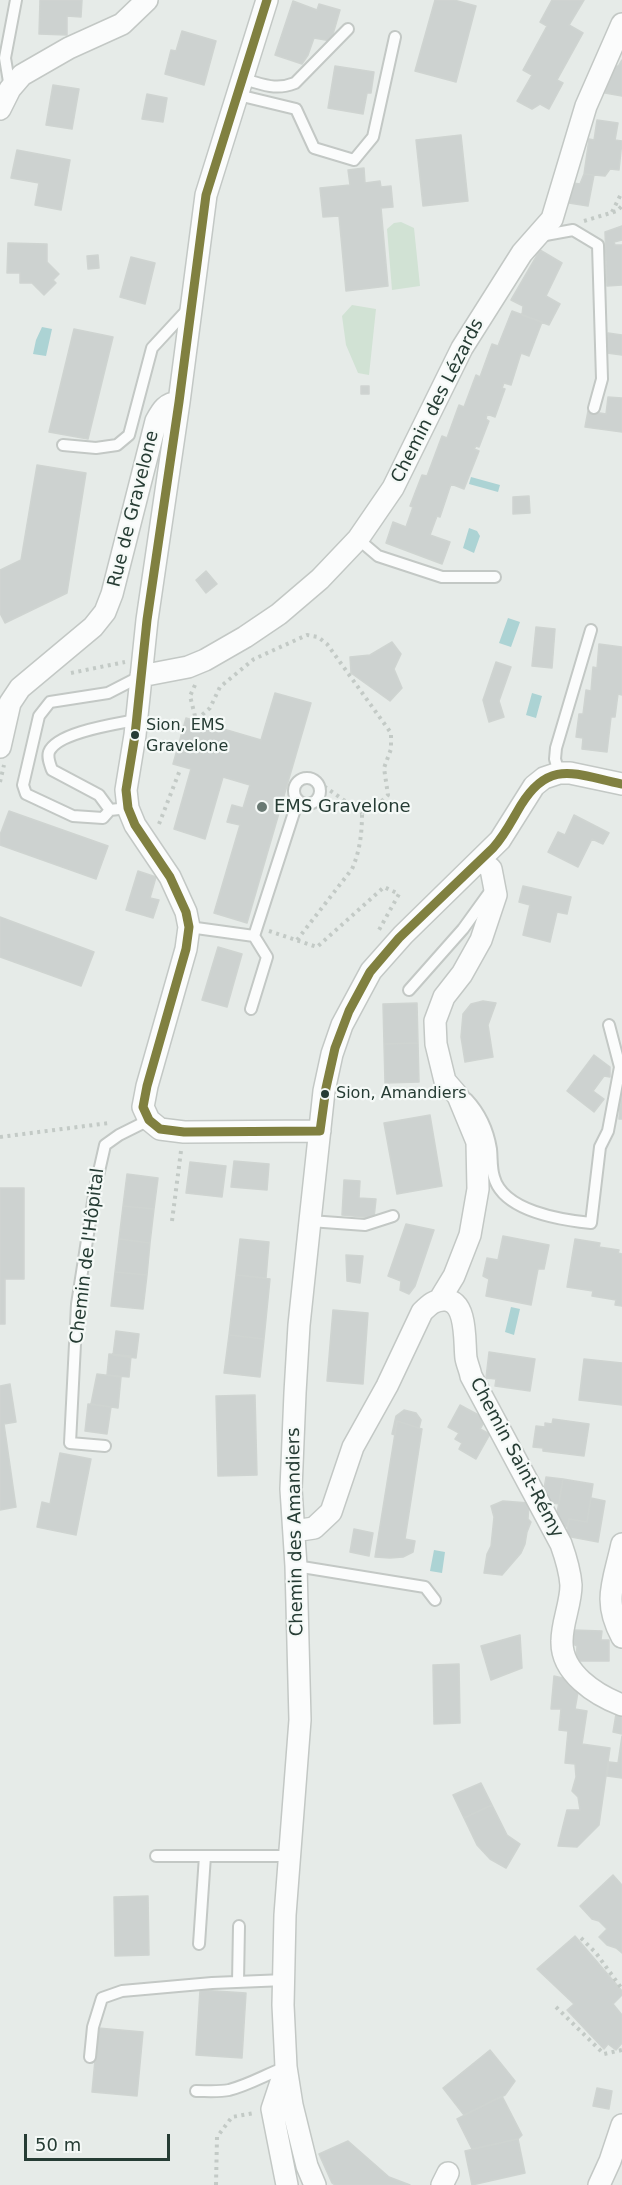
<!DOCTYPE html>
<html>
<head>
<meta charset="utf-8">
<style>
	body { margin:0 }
	#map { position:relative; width:622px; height:2185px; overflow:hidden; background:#e6ebe8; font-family:"DejaVu Sans",sans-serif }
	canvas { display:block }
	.scale { position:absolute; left:24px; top:2134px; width:146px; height:27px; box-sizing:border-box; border:3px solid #263c34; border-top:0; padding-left:8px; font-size:18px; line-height:21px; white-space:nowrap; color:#263c34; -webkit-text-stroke:4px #f5f9f7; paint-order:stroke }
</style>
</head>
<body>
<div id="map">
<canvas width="622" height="2185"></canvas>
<div class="scale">50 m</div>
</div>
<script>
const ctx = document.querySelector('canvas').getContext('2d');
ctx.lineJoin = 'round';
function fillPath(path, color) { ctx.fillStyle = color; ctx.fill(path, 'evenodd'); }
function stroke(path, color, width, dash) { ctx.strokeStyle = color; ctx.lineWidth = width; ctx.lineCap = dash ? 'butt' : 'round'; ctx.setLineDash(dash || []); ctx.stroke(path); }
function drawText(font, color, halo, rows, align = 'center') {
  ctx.font = font + ' "DejaVu Sans",sans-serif'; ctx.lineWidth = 4.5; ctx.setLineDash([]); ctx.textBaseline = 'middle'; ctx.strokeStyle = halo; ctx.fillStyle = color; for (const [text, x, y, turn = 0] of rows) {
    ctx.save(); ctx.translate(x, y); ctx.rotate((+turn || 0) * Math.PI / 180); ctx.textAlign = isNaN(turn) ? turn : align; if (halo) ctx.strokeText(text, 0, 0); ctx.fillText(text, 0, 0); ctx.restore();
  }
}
fillPath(new Path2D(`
	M401,222l13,6 6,58 -28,4 -5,-61 7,-6z
	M352,305l24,4 -7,66 -11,-2 -12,-28 -4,-29z`), '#d1e2d4');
fillPath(new Path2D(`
	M42,327l10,2 -6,27 -13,-2 3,-14z
	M471,477l29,8 -2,7 -29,-8z
	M469,528l8,3 3,5 -6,17 -11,-5z
	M508,618l12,4 -9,25 -12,-4z
	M532,693l10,3 -6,22 -10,-3z
	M511,1307l9,2 -6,26 -9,-3z
	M434,1550l11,2 -3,21 -12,-2z`), '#acd3d4');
const building = new Path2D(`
	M40,0h42l-1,17 -14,-1v19l-28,-1z
	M435,0h19l22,6 -20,76 -41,-11z
	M552,0h32l-15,25 14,8 -26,47 6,3 -14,26 -9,-5 -8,5 -15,-8 15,-26 -9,-5 24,-44 -7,-4z
	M293,1l24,9 2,-6 21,6 -9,31 -17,-3 -6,17 -6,9 -27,-9z
	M182,31l34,10 -12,44 -39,-11 6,-24 5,1z
	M622,60v36l-17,-3 5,-22 9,-6z
	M335,66l39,6 -3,21h-4l-4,21 -35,-6z
	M53,85l26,4 -7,40 -26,-4z
	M147,94l20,4 -4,24 -21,-3z
	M597,120l21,3 -3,17 7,1 -3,29 -9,-1 -5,7 -21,-2 5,-35 5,1z
	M461,135l7,66 -45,5 -7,-66z
	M17,150l53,10 -9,50 -26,-5 4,-22 -28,-5z
	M364,168l1,15 15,-2 1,6 10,-1 2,21 -12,1 7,78 -42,5 -7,-75 -16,1 -3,-29 30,-3 -2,-15z
	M584,174l10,1 -6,31 -19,-3 4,-20 7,1z
	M622,226v14l-8,2 1,3h7v40l-15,1 -2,-54z
	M8,243l39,1v18l12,12 -6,6 3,3 -12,12 -12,-12h-12v-10h-13z
	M540,250l22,13 -16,33 14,8 -11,21 -27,-10 1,-9 -12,-6z
	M98,255l1,13 -11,1 -1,-13z
	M131,257l24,6 -10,41 -25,-7z
	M512,311l30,11 -13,34 -8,-3 -10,32 -7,-2 -2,5 3,1 -10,28 -8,-3 -1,5 3,2 -10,26 -3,-1 -2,3 5,2 -15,38 -13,-5 -11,33 -3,-1 -7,19 20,7 -8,22 -56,-21 7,-21 13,5 7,-20 -3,-1 12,-31 5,1 15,-40 5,2 12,-33 5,2 12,-32 4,2 12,-33 6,2z
	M74,329l39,8 -25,102 -39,-7z
	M608,333l14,2v20l-15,-2z
	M361,386h8v8h-8z
	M608,397l14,1v34l-37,-5 3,-16 18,3z
	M37,465l49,8 -19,120 -62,30 -5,-10v-43l21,-10z
	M529,496l1,17 -17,1v-17z
	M206,571l11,13 -11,9 -10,-13z
	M536,627l19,2 -3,39 -20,-2z
	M392,642l9,12 -7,15 8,19 -12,13 -39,-28 -1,-16 20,-2z
	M599,644l23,3v48l-4,-1 -3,23h-4l-4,35 -25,-3 1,-11 -7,-1 3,-23h4l3,-24 5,1 2,-24 4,1z
	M496,662l15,5 -12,34 5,16 -15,5 -6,-22z
	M275,693l36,10 -64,220 -33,-10 26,-88 -13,-3 5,-17 11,3 7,-23 -27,-8 -18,62 -31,-10 17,-60 -18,-5 13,-46 75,22z
	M9,811l99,35 -12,33 -96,-34v-10z
	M574,815l35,18 -6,11 -11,-5 -14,28 -30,-15 10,-20 7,3z
	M138,871l18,6 -6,21 9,2 -6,18 -27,-8z
	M523,886l48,11 -4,17 -10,-2 -7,30 -27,-7 7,-30 -11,-3z
	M0,917l94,35 -13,34 -81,-29z
	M218,947l24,7 -15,53 -25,-7z
	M483,1001l13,2 -8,22 5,32 -28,5 -4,-25 2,-23 8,-10z
	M417,1003l1,40 -34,1 -1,-40z
	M418,1043l1,39 -34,1 -1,-39z
	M594,1055l16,12v10l-6,-1 -11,15 11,8 -10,13 -27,-21z
	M622,1079v40h-3z
	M430,1115l12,71 -45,8 -13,-71z
	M234,1161l35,3 -2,26 -36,-3z
	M190,1162l36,4 -4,31 -36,-4z
	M127,1174l31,4 -4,31 -31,-3z
	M344,1180l16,1 -1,17 17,1 -2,19 -32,-3z
	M0,1188h24v91h-19v45h-5z
	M123,1206l31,3 -4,34 -31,-4z
	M406,1224l28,6 -19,56 -6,8 -9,-4 1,-9 -13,-5z
	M503,1236l46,9 -5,24h-6l-7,36 -45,-9 3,-17 -6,-3 4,-18 11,2z
	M119,1239l31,4 -3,32 -32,-3z
	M240,1239l29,3 -3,36 -30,-3z
	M575,1239l25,4 -1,4 20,3 -1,3 4,1v52l-7,-1 1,-5 -24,-4 1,-5 -26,-4z
	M346,1255l17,1 -3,27 -13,-2z
	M115,1272l32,3 -4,34 -32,-3z
	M236,1275l34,4 -6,60 -35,-4z
	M333,1310l35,3 -5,71 -36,-3z
	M116,1331l23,3 -3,24 -23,-3z
	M229,1335l35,4 -4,38 -36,-4z
	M489,1352l46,7 -5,32 -35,-5 1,-7 -10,-1z
	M109,1354l22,2 -2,21 -22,-2z
	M584,1359l38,4v42l-43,-5z
	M97,1374l24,3 -3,31 -27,-4z
	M10,1384l6,38 -12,2 12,83 -16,3v-124z
	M255,1395l2,80 -39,1 -2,-80z
	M88,1404l23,3 -4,27 -22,-3z
	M460,1405l26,14 -6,10 10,5 -14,25 -17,-10 3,-6 -7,-4 4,-6 -11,-6z
	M404,1410l12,3 5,7 -2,8 -22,-7 -2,14 -3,-1 4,-18z
	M553,1419l36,5 -5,32 -41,-5v-3l-10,-1 3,-21 9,1v-4l7,1z
	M397,1421l25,8 -17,110 10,2 -2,11 -10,5 -13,1 -15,-1z
	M60,1453l31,6 -15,76 -39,-8 5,-25 8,2z
	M546,1477l17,2 -4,25 -17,-3z
	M563,1479l30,5 -6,38 -18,-3 -2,8 -12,-2z
	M591,1498l14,3 -7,41 -32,-6 3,-17 18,3z
	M503,1501l26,2 -1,16 3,3 -4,10 -2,12 -4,9 -19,22 -18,-2 3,-19 4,-8 3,-29 -3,-11z
	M354,1529l19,4 -4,23 -19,-4z
	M573,1630l29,1 -1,9h8v21h-33l1,-15 -4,-2z
	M520,1635l2,33 -31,12 -10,-34z
	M459,1664l1,59 -26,1 -1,-59z
	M554,1676l13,3 11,13 -3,17 12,2 -5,33 28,4 -11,77 -22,22 -19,-1 9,-36h13l-2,-13 -6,-6 4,-14 -1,-13 -10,-1 3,-32 -9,-1 2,-21h-10z
	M616,1714l6,1v19l-9,-2z
	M622,1736v42l-15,-2 2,-14 9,1z
	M481,1783l11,22 -28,13 -11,-23z
	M492,1805l15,30 13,9 -14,24 -16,-9 -13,-14 -13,-27z
	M613,1875l9,10v68l-6,-5 -9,-3 -8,-8 8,-8 -8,-8 -7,-2 -12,-13z
	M148,1896l1,59 -34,1 -1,-59z
	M575,1936l47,55v4l-9,9 9,11v28l-6,7 -8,-6 -4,5 -37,-39 7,-6 -37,-35z
	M200,1990l46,3 -4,65 -46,-3z
	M98,2028l45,4 -6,64 -45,-4z
	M490,2050l25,31 -10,14 -41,20 -21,-27z
	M597,2088l15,3 -3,18 -16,-3z
	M502,2096l20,39 -4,4 -46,10 -15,-30z
	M518,2139l7,34 -53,12 -7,-34z
	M348,2141l41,36 21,8h-75l-3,-2 -13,-29z`);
fillPath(building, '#cdd2d0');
stroke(building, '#cfd4d1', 1.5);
const service = new Path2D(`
	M243,79c20,5 32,12 52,4l53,-54
	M10,88l-5,-30 11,-58
	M238,95l58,14 18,39 40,12 19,-23 22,-100
	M540,236l33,-6 25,15 4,134 -8,29
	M63,445l33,3 21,-3 12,-10 23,-87 37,-40
	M358,539l20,17 64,21h53
	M559,773l-4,-14 1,-11 35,-118
	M294 791a13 13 0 1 1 26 0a13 13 0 1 1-26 0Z
	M128,808l-18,2 -7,8 -30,-2 -47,-22 -3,-9 16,-69 11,-14 58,-9 33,-17
	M110,810l-11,-15 -47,-25c-2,-6 -5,-12 -3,-18 8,-20 68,-28 87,-32
	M189,927l65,9 44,-136
	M409,990l54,-61 26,-36
	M251,1009l16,-52 -13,-21
	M467,1099c13,14 21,32 24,50 1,9 0,19 3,28 9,34 67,43 97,46l9,-76 8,-16 12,-64 -11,-42
	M310,1221l55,4 28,-9
	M105,1446l-35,-3 7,-139 18,-115 10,-44 14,-10 30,-15
	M296,1566l129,21 10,13
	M156,1856h133
	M199,1944l6,-88
	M238,1982l1,-56
	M90,2057l3,-30 9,-29 20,-7 90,-8 73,-3
	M196,2091c11,0 23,1 33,-1 20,-5 38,-16 57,-23`);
const minor = new Path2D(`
	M267,0l-61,195 -27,207 -32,218 -12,115 -9,55 2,18 7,17 35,52 16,35 3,15 -3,22 -39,137 -4,21 6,13 11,9 24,3 136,-1
	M0,109l10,-20 12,-14 47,-27 53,-24 25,-24
	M141,676l47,-9 17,-7 40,-23 34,-23 41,-35 38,-40 35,-51 69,-140 60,-95 30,-34 34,-113 36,-82
	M0,747l10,-44 10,-15 73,-61 12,-15 7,-18 44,-173c6,-11 10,-18 23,-19
	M440,1299l14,-23 16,-41 8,-46 -1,-47 -19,-46 -13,-15 -9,-37 -1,-23 9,-24 18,-23 19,-34 15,-45 -5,-26 -10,-9
	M294,1531l20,-3 17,-16 22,-65 34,-61 35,-74c7,-7 13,-13 24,-12 22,2 18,43 20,58 1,6 4,12 5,18l90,168c5,14 9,27 10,41 0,19 -9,37 -9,56 -1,32 34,54 60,64
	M622,1544c-8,38 -20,56 0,93
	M285,2070l-13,39 15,76
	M315,2185l-8,-19 -15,-61 -6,-38 -3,-62 2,-90 15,-195 -4,-154 -5,-77 4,-96 4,-68 11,-104 14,-130 8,-37 10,-29 29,-54 32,-36 97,-95 34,-54 10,-8 15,-5h11l52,11
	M442,2185l6,-12
	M599,2185l11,-24 12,-36`);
stroke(service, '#c3c8c5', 14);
stroke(minor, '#c3c8c5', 24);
stroke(new Path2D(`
	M612,212l10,-20
	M584,221l33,-10 5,-5
	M71,673l54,-11
	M195,685l-5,11 6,24 14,-12 10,-21 34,-28 53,-24 11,2 9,7 64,89v16l-7,19 4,27 -9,9 -17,9
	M0,782l4,-17
	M318,782l44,31
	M159,824l21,-54
	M269,931l48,16 67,-60 15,7 -20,36
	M297,940l55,-71c8,-18 10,-36 10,-56
	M0,1137l109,-14
	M172,1221l9,-70
	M581,1938l15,15 26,36
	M556,2007l48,47 18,-4
	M216,2185l1,-48 15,-20 22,-4`), '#c3cac6', 4, [3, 4.5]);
stroke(service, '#fbfcfc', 10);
stroke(minor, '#fbfcfc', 21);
stroke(new Path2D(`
	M267,0l-61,195 -27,207 -32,218 -12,115 -9,55 2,18 7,17 35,52 16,35 3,15 -3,22 -39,137 -4,21 6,13 11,9 24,3 136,-1 6,-43 9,-40 14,-37 21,-39 29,-34 94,-90c12,-13 19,-28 28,-43 29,-47 55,-30 101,-21`), '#808040', 9);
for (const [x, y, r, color] of [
	[135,735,5,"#263c34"],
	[262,807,6,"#697973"],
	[325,1094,5,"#263c34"]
]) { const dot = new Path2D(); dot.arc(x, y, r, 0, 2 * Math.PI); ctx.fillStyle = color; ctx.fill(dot); stroke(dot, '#f5f9f7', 2); }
drawText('16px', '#263c34', '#f5f9f7', [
	["Sion, EMS",146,726],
	["Gravelone",146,747],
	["Sion, Amandiers",336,1094]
], 'left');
drawText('18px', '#263c34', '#f5f9f7', [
	["Chemin des Lézards",438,401,-63],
	["Rue de Gravelone",134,509,-76],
	["Chemin de l'Hôpital",88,1256,-83],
	["Chemin Saint-Rémy",516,1458,62],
	["Chemin des Amandiers",296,1532,-91]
]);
drawText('18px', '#263c34', '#f5f9f7', [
	["EMS Gravelone",274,807]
], 'left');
</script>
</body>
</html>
